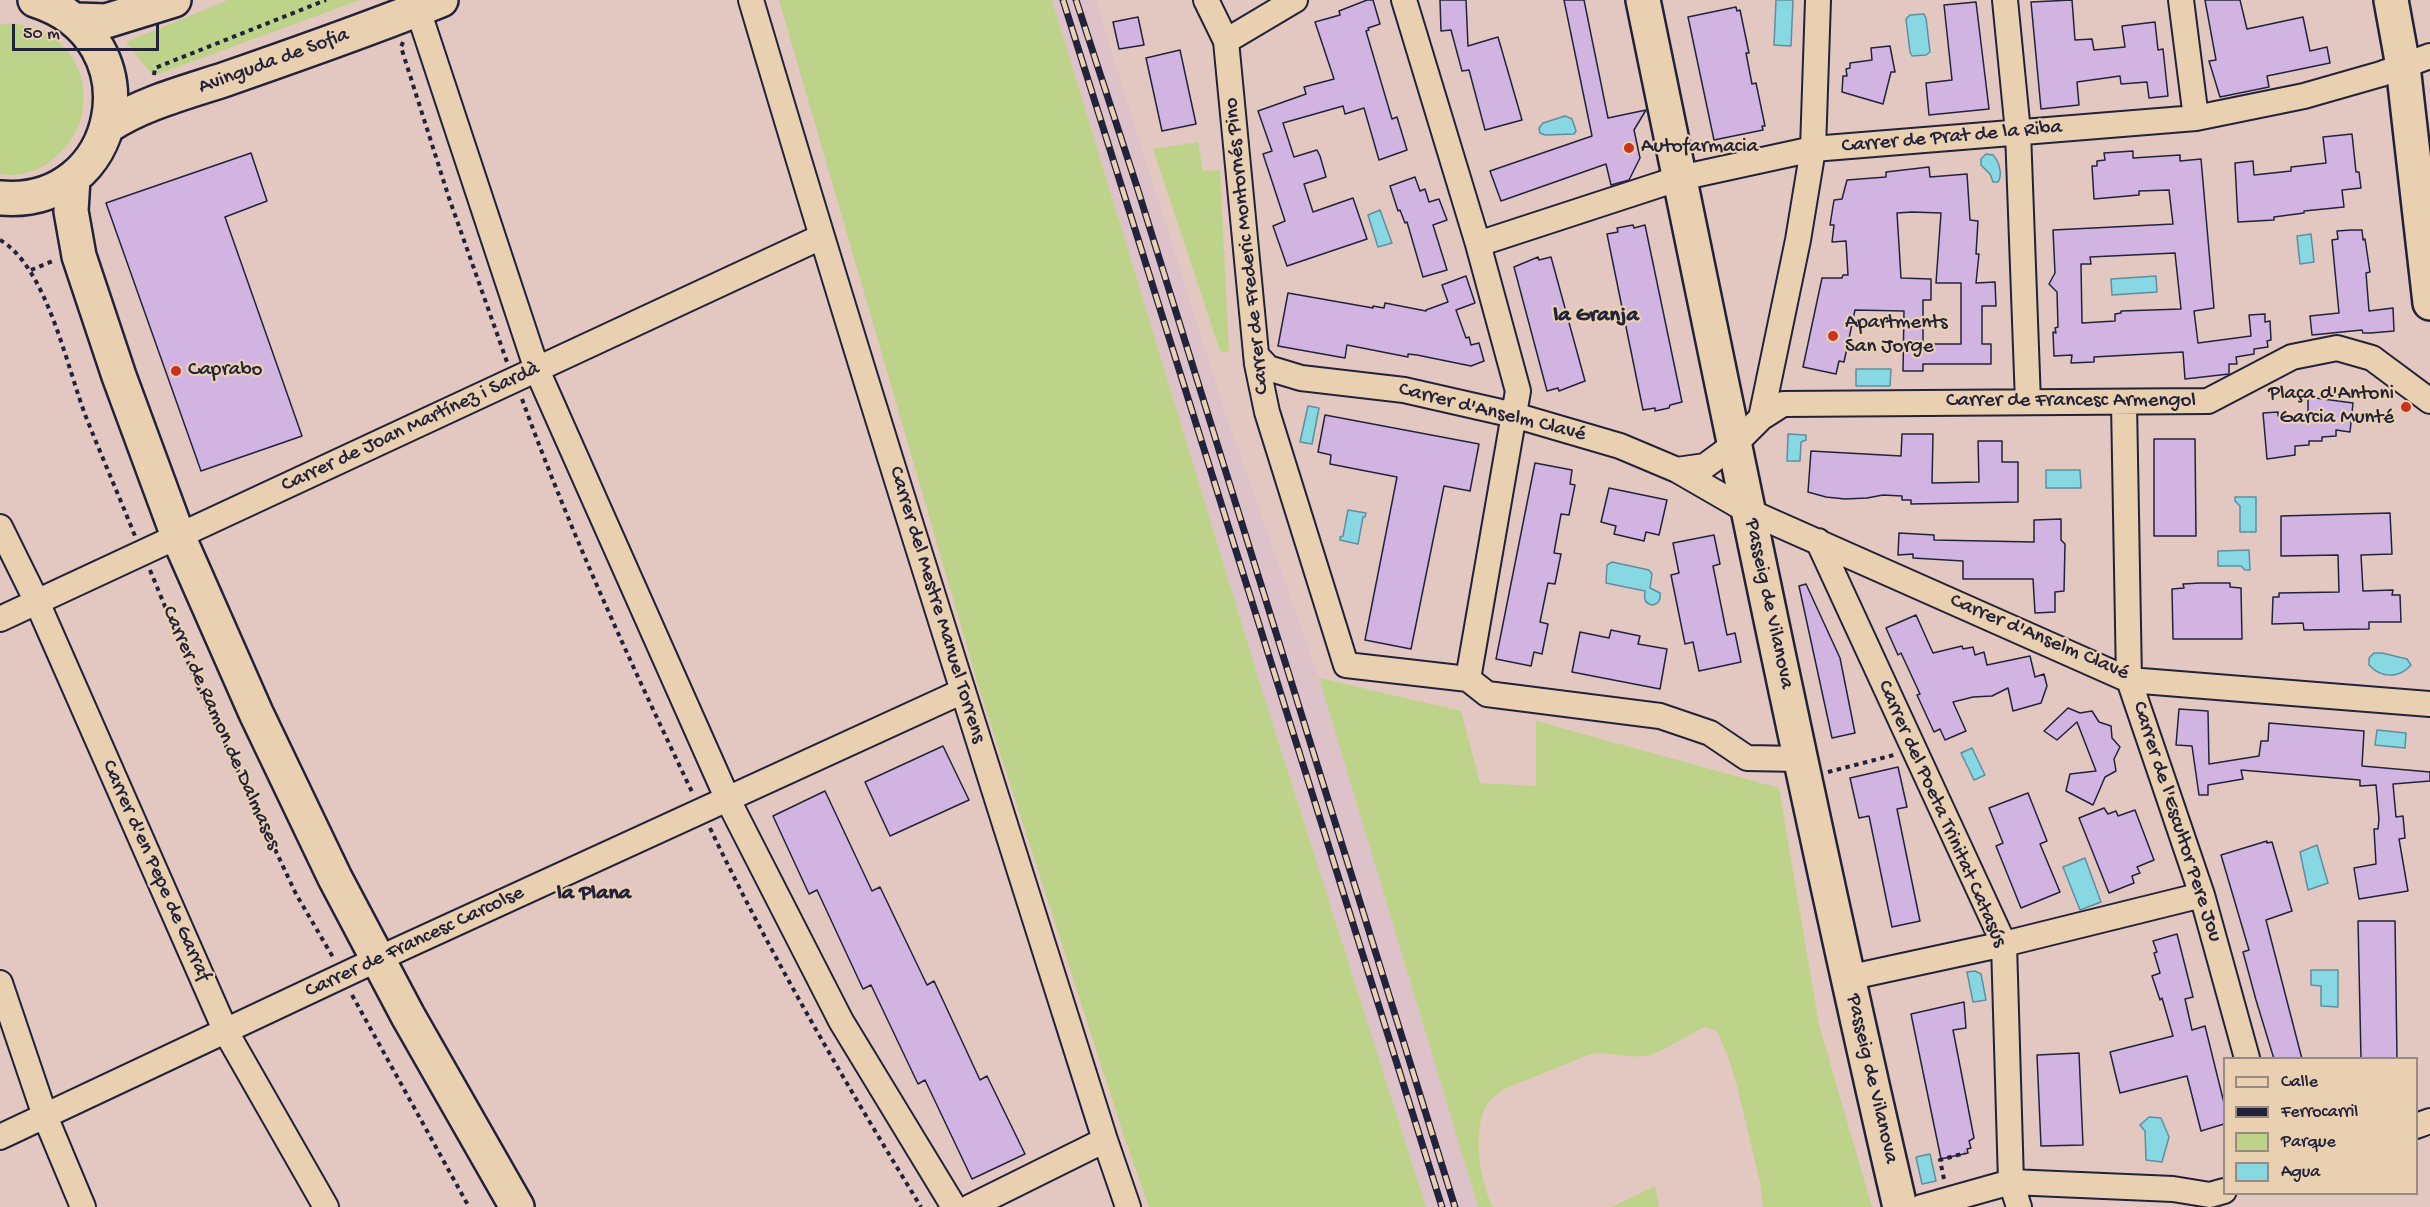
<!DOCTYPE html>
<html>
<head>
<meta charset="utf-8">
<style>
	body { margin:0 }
	#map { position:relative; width:2430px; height:1207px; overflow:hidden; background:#e2c8c0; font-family:"Gochi Hand",sans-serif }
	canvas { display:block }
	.legend { position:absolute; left:2223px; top:1057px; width:195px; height:138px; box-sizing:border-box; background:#e9d0b1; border:2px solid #998a82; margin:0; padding:8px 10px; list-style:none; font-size:18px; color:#22223b }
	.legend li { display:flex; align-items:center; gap:12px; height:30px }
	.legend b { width:30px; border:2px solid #998a82 }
	.scale { position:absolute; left:12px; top:24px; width:147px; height:27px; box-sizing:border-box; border:3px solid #22223b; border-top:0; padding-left:8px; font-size:18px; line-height:21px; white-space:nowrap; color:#22223b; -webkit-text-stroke:4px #e9d0b1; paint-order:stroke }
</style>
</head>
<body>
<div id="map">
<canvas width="2430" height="1207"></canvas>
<ul class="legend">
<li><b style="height:8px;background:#e9d0b1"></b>Calle</li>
<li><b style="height:8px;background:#22223b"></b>Ferrocarril</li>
<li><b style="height:16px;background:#bdd389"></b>Parque</li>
<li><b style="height:16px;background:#87d8e2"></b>Agua</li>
</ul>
<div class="scale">50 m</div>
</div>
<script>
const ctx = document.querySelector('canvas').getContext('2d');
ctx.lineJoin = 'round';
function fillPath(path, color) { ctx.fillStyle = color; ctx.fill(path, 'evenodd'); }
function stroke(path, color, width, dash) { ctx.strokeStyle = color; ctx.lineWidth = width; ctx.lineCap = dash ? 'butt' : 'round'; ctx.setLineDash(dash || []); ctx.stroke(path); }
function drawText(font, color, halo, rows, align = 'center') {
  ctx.font = font + ' "Gochi Hand",sans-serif'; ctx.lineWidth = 4.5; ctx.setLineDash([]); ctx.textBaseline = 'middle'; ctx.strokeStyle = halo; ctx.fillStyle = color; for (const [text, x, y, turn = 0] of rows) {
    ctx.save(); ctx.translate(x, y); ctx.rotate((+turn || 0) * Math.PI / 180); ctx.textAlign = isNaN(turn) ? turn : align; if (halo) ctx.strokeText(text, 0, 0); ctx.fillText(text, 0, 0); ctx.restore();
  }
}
fillPath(new Path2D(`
	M1052,0h45l16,57 112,355 94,266 159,529h-52l-164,-517z`), '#ddc2ca');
fillPath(new Path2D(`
	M228,0h132l-207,76 -27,-34z
	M779,0h273l210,690 164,517h-277l-24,-68 -146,-451z
	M12,23c9,2 19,3 27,6 61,30 58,108 1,139 -11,5 -28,9 -40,6v-149z
	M1198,142l5,29 17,-1 9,182 -9,-1 -67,-202z
	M1319,678l142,33 19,72 56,3v-65l243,67 40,237 53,182h-109l-3,-25 -23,-96 -8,-27 -12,-28 -12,-4c-19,8 -36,22 -56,28 -20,5 -40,-5 -61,0l-86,35c-3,3 -8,6 -11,9 -21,24 -12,82 2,108h-15z
	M1655,1186l4,21h-47z`), '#bdd389');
const water = new Path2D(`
	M1776,0h17l-2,46 -17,-1z
	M1924,14l2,4 4,34 -4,3 -14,1 -2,-4 -4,-33 4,-4z
	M1565,116l7,3 4,12 -2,3 -29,1 -5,-2 -1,-5 4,-5z
	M1986,154l7,1c6,6 10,20 5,27h-5l-3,-8 -9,-9v-6z
	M1380,210l12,33 -14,4 -10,-32z
	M2311,234l3,28 -14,2 -3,-28z
	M2156,276l1,16 -45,3 -1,-16z
	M1856,369h35l-1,17h-34z
	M1308,406l11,2 -7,36 -12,-2z
	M1788,434l18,1v5l-5,2 -1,19h-13z
	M2046,470h34l1,18h-35z
	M2235,497h21v35h-16v-26l-5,-5z
	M1348,510l18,3 -1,4h-2l-5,27 -18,-4v-3l3,-1z
	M2249,550l1,20h-5l-4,-4h-23v-15z
	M1612,562l37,8 3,4 -2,14 10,5c1,6 -1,11 -8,12 -8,-2 -8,-7 -7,-14l-39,-8 1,-18z
	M2374,653h8l25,6 4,6c-12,14 -30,13 -42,0v-7z
	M2377,730l29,3 -1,15 -30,-3z
	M1972,748l13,27 -11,5 -13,-27z
	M2317,845l11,38 -20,7 -8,-38z
	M2085,858l16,44 -21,8 -17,-43z
	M2311,970h27v37l-17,-1v-20l-10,-1z
	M1975,971l6,3 5,26 -13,2 -6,-30z
	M2149,1117l12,1 8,19 -7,25 -16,-2 -1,-29 -5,-6z
	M1930,1154l6,27 -14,3 -6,-27z`);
fillPath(water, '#87d8e2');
stroke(water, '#5f8f9f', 1.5);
const building = new Path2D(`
	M1367,0h6l7,24 -12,4 1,2 -3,1 26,88 5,-2 10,33 -28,10 -15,-52 -19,6 -2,-8 -60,17 11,34 23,-7 3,6 6,21 -22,7 9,28 40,-14 14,41 -80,27 -14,-40 12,-5 -22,-67 9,-3 -14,-40 48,-17 -2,-7 30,-8 -19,-57 25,-7 -1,-4z
	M1440,0h26l2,46 30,-9 24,83 -37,10 -16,-60 -7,1 -11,-41 -10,1z
	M1564,0h20l24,118 38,-8 -12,20 6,28 -11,22 -18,5 -5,-21 -105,37 -11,-30 102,-35z
	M2072,0l3,40 17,-1 2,11 31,-3 -3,-21 33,-4 3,28 5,-1 5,47 -19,2 -2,-16 -26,2 -1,-8 -43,6 2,23 -38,4 -10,-107z
	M2205,0h35l7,29 56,-12 7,34 17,-4 3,16 -63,13 2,11 -49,10 -11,-36 7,-1z
	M1976,2l13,107 -60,6 -3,-32 26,-3 -8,-75z
	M1736,7l1,4 3,-1 9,43h-3l6,31 4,-1 9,43h-3l1,4 -49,10 -26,-123z
	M1138,17l6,28 -25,4 -6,-27z
	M1890,46l5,26h-4l-8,32 -41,-12 1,-16h4l-1,-7 4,-1v-5l22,-3 -1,-12z
	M1180,50l16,74 -34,7 -16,-73z
	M2352,134l4,38h3l2,16 -19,2 2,17 -40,4v2l-30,4v3l-36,2 -3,-59 18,-2 1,14 37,-4v-4l35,-4 -3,-26z
	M2133,151v7l47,-3v6l21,-2 13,149 -20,3 4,32 53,-7 -2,-21 16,-1v8l5,-1 1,19 -4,1 1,6 -14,2v5l-18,3 1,7h-8v10l-44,5 -2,-27 -89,5v5l-23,1 1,-8 -18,1 -1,-24 3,1 -1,-5 3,-1 -1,-35 -8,-8 6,-11 -2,-43 120,-6 -4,-34 -30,1v4l-45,4 -2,-33h5v-5l8,-1 -1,-7zM2175,253l6,56 -60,2v2l-6,1v7l-33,2 -1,-59h10l-1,-7z
	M251,153l16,48 -42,16 77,219 -101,35 -95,-268z
	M1929,167l1,10 37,-3 3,46 8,1 -2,33h3l-3,29 19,-1 1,24h-14v38h9v20h-68v7h-20l1,-60 -49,-1 -11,52 -5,-1 -3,13 -33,-7 19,-89h20l1,-3h5l-2,-34 -14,1 2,-17h-4l4,-25 8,-1 5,-19 39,-3v-5zM1912,212l29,1 -5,70h25v61h-38v-44h8v-21l-30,-1 -4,-65z
	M1415,177l5,14 5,-2 4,13 10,-3 8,21 -14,5 14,45 -24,7 -16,-55 -2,1 -5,-13 -2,1 -8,-25z
	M1633,225l1,3 11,-3 37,177 -12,3 -1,3 -14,3v-3l-12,2 -36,-176 11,-2 -1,-4z
	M2351,230h11l1,10 2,-1 5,33 -4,1 3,38 24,-3 1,23 -23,2h-8l-1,-3 -50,5 -2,-19 29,-3 -7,-73 6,-1 -1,-8z
	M1538,257l1,3 12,-3 34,124 -26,10 -1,-3 -11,3 -33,-124z
	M1466,276l9,27 -19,7 10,28 3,-1 2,8 8,-2 5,18 -13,5 -54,-11 -9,-1v3l-61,-12 -2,13 -67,-12 10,-53 85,15v-2l11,2 1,-5 41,8v-1l22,-8 -6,-17z
	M2308,397l45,6 -3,29 -14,-2v6l-14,1v4h-13v4l-14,1v9l-28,4 -4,-46 15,-1v4l30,-1z
	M1325,415l154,29 -9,47 -26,-5 -33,163 -46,-9 32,-163 -67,-13 1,-9 -13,-3z
	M1902,434h31l-1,49 47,-1 -1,-41h24v21h16v40l-107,2v-4h-9v-4l-19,-1 -16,3 -22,1 -19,-2 -18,-5 3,-41 90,5z
	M2154,439h41l1,97h-42z
	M1535,463l37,7 -2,14 5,1 -6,30 -8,-1 -7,39 7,1 -6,30 -7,-1 -8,39 8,2 -6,30 -8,-2 -3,14 -35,-7z
	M1609,488l58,12 -8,35 -13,-3 -2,9 -30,-7 2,-8 -15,-4z
	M2390,513l2,41 -31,1 2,36 30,-1 -1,5h8l1,27h-32v7l-65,1 -1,-7 -31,1 1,-27h6v-4l60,-1 -1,-37 -57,1v-40z
	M2061,519v21l4,4 -1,47 -9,1v20l-20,1 -2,-34h-70v-18l-50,-3v-4l-15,1 1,-22 35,2v5l100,2v-22z
	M1714,535l6,29 -7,2 14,69 8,-2 6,29 -42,9 -6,-29 -8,2 -14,-69 8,-2 -6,-30z
	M2200,583h30v4l11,1 1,51h-69l-1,-50 12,-1 -1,-4z
	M1806,584l34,74 15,75 -23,5 -33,-152z
	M1916,615l17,38 29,-7 1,3 10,-2 2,8 9,-3 3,13 43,-9 5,21 9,-3 3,12 -6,17 -28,8 -5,-23 -16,8 -19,1 -20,5 13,29 -21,9 -5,-11 -6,3 -17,-37 3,-1 -19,-41 -3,2 -12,-27z
	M1611,630l29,6 -2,8 29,5 -7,40 -88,-17 8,-40 29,6z
	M2068,708l12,5 12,-2 7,11 12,4 1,12 8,9 -6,12 2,12 -11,6 -12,28 -27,-14 4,-17 26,-3 -19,-49 -20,18 -13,-9z
	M2179,709l29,2 1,53 50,-8 2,-15h7l1,-18 95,8 -2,35 68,6v9l-37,3 3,33 7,-1 2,22 -6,1 9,52 -49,8 -5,-31 22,-4 -2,-35h4l1,-10 -3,-34 -16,1v-6l-119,-10 2,9 -35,6v10h-9l-7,-49 -16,-1z
	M943,746l26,54 -79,36 -25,-54z
	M1898,767l9,40 -10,2 23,112 -28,6 -23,-111 -10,2 -9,-40z
	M825,791l47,100 8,-4 47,98 7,-4 46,99 7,-4 38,78 -53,25 -47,-99 -7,4 -47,-99 -8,4 -46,-99 -8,4 -36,-78z
	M2028,793l19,48 -7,3 20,48 -39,16 -25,-62 7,-3 -14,-35z
	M2104,808l4,6 8,-3 2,5 17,-6 19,50 -17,7 3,6 -8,3 2,7 -25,10 -30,-75z
	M2267,841v2l5,-1 20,69 -26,9 36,139h-28l-18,-59 -13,-48 6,-2 -28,-95z
	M2358,921h37l2,138h-36z
	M2177,934l16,63 -8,2 7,31 13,-4 19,77v21l-23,7 -14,-55 -67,17 -10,-41 63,-16 -11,-38 -2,2 -8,-24 8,-3 -6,-20 3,-1 -4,-11z
	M1964,1002l2,26 -13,2 21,108 -5,3 2,7 -4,1 1,4 -27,6 -30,-145z
	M2079,1053l4,92 -42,1 -4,-91z`);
fillPath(building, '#d1b4e2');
stroke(building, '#22223b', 1.5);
const street = new Path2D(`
	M751,0c113,382 234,761 354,1140l23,67
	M1206,0l20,41 31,323 10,48 79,253 122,14 19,15 173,22 50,17 37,25 53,1
	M1404,0l74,244 40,147 -50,288
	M2005,0l13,132 10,270
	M2181,0l15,118
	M418,10l119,360 191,430 113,221 113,186
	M1226,41l69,-41
	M1478,244l202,-66 133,-29 383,-31 108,-22 77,-22 49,-18
	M1256,355l12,13 33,10 103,12 110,25 106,31 57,24 71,41 381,169 301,24
	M2124,403l5,277 73,215 45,163
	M1761,418l37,-178 15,-91 5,-149
	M1677,470l28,-4 30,-22 26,-26 22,-14 425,-3 84,-44 45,-9 35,10 58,43
	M0,527l37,75 189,430 100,175
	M1818,541l186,403 7,238 8,25
	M0,619l821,-382
	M1847,978l157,-34 198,-49
	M0,983l45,133 38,91
	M2416,1126l14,-5
	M0,1137l378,-178 585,-268
	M970,1207l135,-67
	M1922,1207l89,-25 162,7 37,6 14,-4`);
const secondary = new Path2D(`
	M1643,0c83,403 164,806 257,1207
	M2391,0l12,66 27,237
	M76,20l30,1 68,-21
	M108,126c35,-23 79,-34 118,-47 72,-25 144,-50 215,-79
	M73,178l-2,33 8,45 40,120 59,160 78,177 79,165 73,138 109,191
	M0,198c122,11 156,-160 35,-198`);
stroke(street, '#22223b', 28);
stroke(secondary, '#22223b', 38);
stroke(new Path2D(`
	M403,42l-2,5 48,151 58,164
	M154,75l1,-7 171,-68
	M0,240c47,27 67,128 86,177 16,40 33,79 49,119
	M31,270l24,-10
	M522,399c49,135 109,265 171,395
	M150,570l49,119 74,156 23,49 38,65
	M1828,772l66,-17
	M710,828c62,130 136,256 211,379
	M352,995l117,212
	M1944,1179l-4,-19 25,-7`), '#22223b', 4, [4.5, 4.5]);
stroke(street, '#e9d0b1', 24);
stroke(secondary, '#e9d0b1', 33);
const rail = new Path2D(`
	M1063,0l379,1207
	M1076,0l61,187 318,1020`);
stroke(rail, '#22223b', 7);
stroke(rail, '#e9d0b1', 4.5, [14]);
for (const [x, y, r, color] of [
	[1629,148,6,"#c8321e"],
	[1833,336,6,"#c8321e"],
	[176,371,6,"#c8321e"],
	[2406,407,6,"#c8321e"]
]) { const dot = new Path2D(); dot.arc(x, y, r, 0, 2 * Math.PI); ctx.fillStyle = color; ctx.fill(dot); stroke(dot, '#e9d0b1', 2); }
drawText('21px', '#22223b', '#e9d0b1', [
	["Avinguda de Sofia",274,62,-20],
	["Carrer de Prat de la Riba",1952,138,-5],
	["Carrer de Frederic Montornés Pino",1248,246,-96],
	["Carrer de Francesc Armengol",2071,402],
	["Carrer d'Anselm Clavé",1492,413,14],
	["Carrer de Joan Martínez i Sardà",411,428,-25],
	["Passeig de Vilanova",1768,604,78],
	["Carrer del Mestre Manuel Torrens",936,605,73],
	["Carrer d'Anselm Clavé",2039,638,23],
	["Carrer de Ramon de Dalmases",220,728,66],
	["Carrer del Poeta Trinitat Catasús",1941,814,66],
	["Carrer de l'Escultor Pere Jou",2176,822,72],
	["Carrer d'en Pepe de Garraf",155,871,66],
	["Carrer de Francesc Carcolse",415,943,-25],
	["Passeig de Vilanova",1871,1079,77]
]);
drawText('21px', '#22223b', '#e9d0b1', [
	["Autofarmacia",1641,148],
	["Apartments",1845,324],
	["San Jorge",1845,348],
	["Caprabo",188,371],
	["Plaça d'Antoni",2394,395,"right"],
	["Garcia Munté",2394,419,"right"]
], 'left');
drawText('bold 22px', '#22223b', '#e9d0b1', [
	["la Granja",1596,317],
	["la Plana",594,895]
]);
</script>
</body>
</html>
